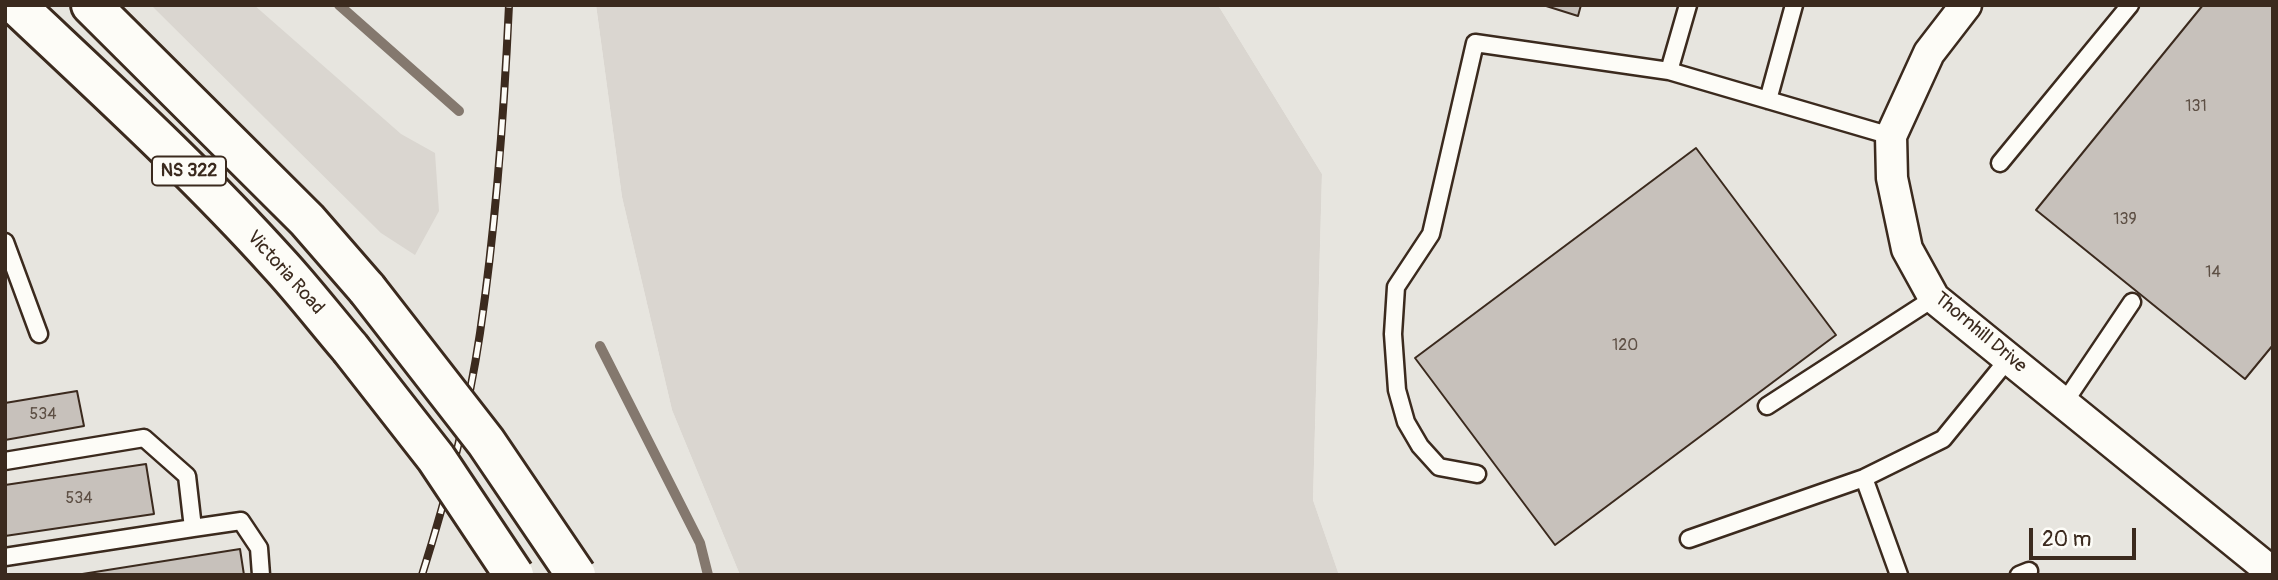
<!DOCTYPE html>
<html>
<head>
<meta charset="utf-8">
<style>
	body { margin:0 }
	#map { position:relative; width:2278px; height:580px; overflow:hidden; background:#f5f4ee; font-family:Pangolin,sans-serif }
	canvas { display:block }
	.frame { position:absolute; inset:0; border:7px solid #3b2a1e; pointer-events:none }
	.scale { position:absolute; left:2029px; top:528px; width:107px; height:32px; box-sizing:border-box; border:4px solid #3b2a1e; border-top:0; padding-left:9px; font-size:21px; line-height:24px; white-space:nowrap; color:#3b2a1e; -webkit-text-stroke:5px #fdfcf7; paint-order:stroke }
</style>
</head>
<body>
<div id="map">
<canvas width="2278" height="580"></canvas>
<div class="frame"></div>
<div class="scale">20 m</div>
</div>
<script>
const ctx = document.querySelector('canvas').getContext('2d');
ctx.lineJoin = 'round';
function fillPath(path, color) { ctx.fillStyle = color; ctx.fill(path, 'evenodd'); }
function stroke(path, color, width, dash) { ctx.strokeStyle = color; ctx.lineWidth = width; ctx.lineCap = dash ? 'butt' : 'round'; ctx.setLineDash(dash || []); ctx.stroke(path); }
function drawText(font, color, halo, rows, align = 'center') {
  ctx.font = font + ' Pangolin,sans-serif'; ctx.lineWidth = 5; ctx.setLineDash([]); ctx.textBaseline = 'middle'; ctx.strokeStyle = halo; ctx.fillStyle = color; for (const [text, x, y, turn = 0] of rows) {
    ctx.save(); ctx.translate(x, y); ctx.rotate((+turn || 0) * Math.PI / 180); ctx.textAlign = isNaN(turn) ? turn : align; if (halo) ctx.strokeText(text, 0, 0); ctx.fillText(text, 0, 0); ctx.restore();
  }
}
fillPath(new Path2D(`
	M5,5h591l26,192 50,213 68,165h-735z
	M1218,5h1055v570h-934l-26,-75 9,-326z`), '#e7e5df');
fillPath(new Path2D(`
	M151,5h103l147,129 34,19 4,58 -24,44 -34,-22z
	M596,5h622l104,169 -9,326 26,75h-599l-68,-165 -50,-213z`), '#dad6d0');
stroke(new Path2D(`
	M339,5l120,106
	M600,346l100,197 8,32`), '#84786e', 10);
const building = new Path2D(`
	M1543,5h38l-3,11z
	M2203,5h70v340l-28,34 -209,-169z
	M1696,148l140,187 -281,210 -140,-187z
	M77,391l7,35 -79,14v-37z
	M146,464l8,50 -149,22v-51z
	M240,549l4,26h-168z`);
fillPath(building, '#c7c1bb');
stroke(building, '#3b2a1e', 2);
const lane = new Path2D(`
	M1669,71l19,-66
	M1768,100l26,-95
	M2000,163l130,-158
	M5,242l34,92
	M2064,403l68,-101
	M1767,406l167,-108
	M5,461l139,-23 43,38 6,52 -188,29
	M1477,474l-38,-7 -19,-21 -14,-24 -9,-32 -4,-56 3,-47 35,-53 44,-191 194,28 222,65
	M1864,478l35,97
	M193,528l48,-7 18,27 2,27
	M1689,539l175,-61 79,-39 66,-81
	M2019,575l10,-4`);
const street = new Path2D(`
	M1966,5l-37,48 -38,83 1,42 15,71 27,49 339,275`);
const primary = new Path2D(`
	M16,5c89,84 180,167 262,258 25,27 48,57 72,85
	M91,5l216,215 60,69`);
stroke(lane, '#3b2a1e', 21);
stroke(street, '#3b2a1e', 35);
stroke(primary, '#3b2a1e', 44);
stroke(lane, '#fdfcf7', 16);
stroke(street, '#fdfcf7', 30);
stroke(primary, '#fdfcf7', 38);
const rail = new Path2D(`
	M422,575c25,-79 46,-161 58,-242 16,-109 24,-218 29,-328`);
stroke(rail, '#3b2a1e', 8);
stroke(rail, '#fdfcf7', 5, [16]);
const primaryBridge = new Path2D(`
	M367,289l119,153 90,133
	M350,348l86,110 78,117`);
stroke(primaryBridge, '#3b2a1e', 44, []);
stroke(primaryBridge, '#fdfcf7', 38);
drawText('16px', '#5e5045', null, [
	["131",2196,107],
	["139",2125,220],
	["14",2213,273],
	["120",1625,346],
	["534",43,415],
	["534",79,499]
]);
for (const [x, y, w] of [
	[189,171,74]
]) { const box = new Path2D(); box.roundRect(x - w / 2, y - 14.5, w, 29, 5); ctx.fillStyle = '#fdfcf7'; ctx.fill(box); stroke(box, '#3b2a1e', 2); }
drawText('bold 18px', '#3b2a1e', null, [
	["NS 322",189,171]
]);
drawText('19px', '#3b2a1e', '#fdfcf7', [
	["Victoria Road",285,273,48],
	["Thornhill Drive",1980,333,40]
]);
</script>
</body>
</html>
